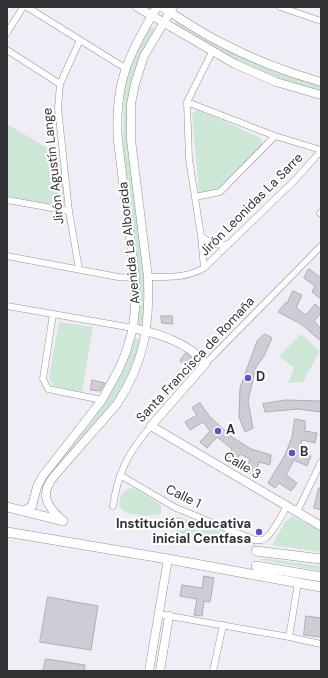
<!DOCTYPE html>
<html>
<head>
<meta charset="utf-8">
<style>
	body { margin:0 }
	#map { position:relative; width:328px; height:678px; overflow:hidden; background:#f1edf6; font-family:"DM Sans",sans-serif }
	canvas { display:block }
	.frame { position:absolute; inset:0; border:8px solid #313033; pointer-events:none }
</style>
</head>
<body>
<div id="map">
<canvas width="328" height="678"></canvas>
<div class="frame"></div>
</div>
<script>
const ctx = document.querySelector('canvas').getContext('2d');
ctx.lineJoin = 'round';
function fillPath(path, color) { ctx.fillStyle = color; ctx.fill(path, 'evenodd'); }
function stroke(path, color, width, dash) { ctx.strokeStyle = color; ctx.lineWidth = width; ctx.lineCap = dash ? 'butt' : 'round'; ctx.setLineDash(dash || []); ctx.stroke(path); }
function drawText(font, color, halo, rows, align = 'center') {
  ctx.font = font + ' "DM Sans",sans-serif'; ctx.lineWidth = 4; ctx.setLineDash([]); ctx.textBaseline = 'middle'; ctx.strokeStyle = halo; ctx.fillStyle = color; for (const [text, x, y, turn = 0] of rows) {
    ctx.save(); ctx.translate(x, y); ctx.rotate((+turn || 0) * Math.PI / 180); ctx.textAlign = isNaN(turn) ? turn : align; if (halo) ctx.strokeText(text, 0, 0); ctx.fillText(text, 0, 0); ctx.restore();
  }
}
fillPath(new Path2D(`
	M177,20l45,26 99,37v8c-13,-3 -26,-6 -38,-10 -39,-13 -75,-35 -110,-55z
	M150,27l4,1v4l-21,44 -4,21 17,194 -3,35 -10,-3 4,-41 -14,-133 1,-62 16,-46z
	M199,110l60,27c3,2 3,5 3,8l-45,45 -18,3 -7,-79 3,-3z
	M7,124l51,30 7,47 -5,6 -53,-11z
	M59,322l34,5 -11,65 -29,-6 -4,-9z
	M301,334l19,17 -17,31 -15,1 6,-15 -15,-12z
	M135,338l5,2 1,5 -17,43 -11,16 -56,63 -3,1c21,-27 46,-54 62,-84 6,-13 11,-36 19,-46z
	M130,488l6,1 25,16v8c-7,5 -34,3 -40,-4 -5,-7 2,-18 9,-21z
	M172,516l7,1 76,25 1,4 -67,-9 -26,-12v-3z
	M292,516l29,15v21l-49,-7 13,-23z
	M262,558l59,8v5l-59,-11z`), '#cde7d6');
const building = new Path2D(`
	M309,269l11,8 1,-1v23l-9,-7 3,-6 -11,-8z
	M293,291l9,4 -6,13 10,7 9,-11 6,5v4l-7,8 7,8v12l-20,-17 -23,-12 8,-10 1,1z
	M161,316h11l1,8 -11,-1z
	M265,334l7,4 -8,18 -8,11 -8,34 5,27 -8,4 -6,-15 1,-29 17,-47z
	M186,353l7,6 -6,8 -7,-6z
	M92,380l13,3 -5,8 -9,-1z
	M286,400l35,1v11l-23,-3 -33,3 -2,-8z
	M200,403l10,14 22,20 19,12 20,6 -1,10 -11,-3 -4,13 -9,-3 4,-13 -10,-5 -7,12 -8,-5 7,-12 -15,-12 -10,11 -7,-6 10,-11 -7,-9 -13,8 -5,-8 12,-7 -5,-7z
	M295,419l10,2v10l12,2 -2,10 -13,-3 -3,11 12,5 -4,10 -13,-6 -8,15 11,8 -6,8 -12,-8 -4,5 -7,-5 17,-28 7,-18z
	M319,488l2,1v21l-7,-2z
	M204,576l10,2 -4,24 -6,-1 -2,15 -8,-1 3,-16 -17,-3 2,-11 20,3z
	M48,597l50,9 -7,44 -51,-8z
	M306,616l15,2v19l-17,-2z
	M46,659l39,6 -1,6h-41z`);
fillPath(building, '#d0ccd5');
stroke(building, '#aeabb3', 1);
const street = new Path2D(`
	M27,7l98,61
	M280,7l41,14
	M7,33l16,-26
	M7,50l53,34
	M187,102l88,34 46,14
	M195,197l25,-5 55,-56
	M7,200l62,11
	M320,213l1,1
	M201,236c9,8 16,10 28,8
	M7,256l111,21 17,1
	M204,268l-3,-32 -12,-77 -2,-57 25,-50
	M79,269l-10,-58 -11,-103 2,-24 20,-44
	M148,277c20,0 39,1 56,-9l90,-87 27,-30
	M7,306l126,22
	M53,314l-10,65 5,10 54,11
	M206,363l115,-117
	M120,475l56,33 79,32c1,0 6,0 7,0 8,-1 20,-26 25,-34
	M113,506c5,-34 16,-55 38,-80
	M297,512l24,-50
	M158,614l131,23 32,7
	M289,637l9,-54
	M213,671l10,-46`);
const secondary = new Path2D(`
	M137,7l98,57 41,18 45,13
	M162,7c19,12 38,25 58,35 32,17 66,30 101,40
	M133,328c27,6 53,14 73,35l-55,63 170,100
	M23,511l9,-5 5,-19 5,-10 60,-77 17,-31 7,-17 7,-24 2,-20v-30l-17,-137c-4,-57 10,-86 39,-134
	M63,521c-17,-15 -24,-27 -8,-46l62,-71c27,-41 33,-78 31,-127l-17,-137v-36l4,-20 9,-28 29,-49
	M149,671l19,-112
	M160,671l9,-55`);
const primary = new Path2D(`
	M7,507l56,14
	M7,532l161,27 153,28
	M256,551l65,8
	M256,566l65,11`);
stroke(street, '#96929a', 7);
stroke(secondary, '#96929a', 9);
stroke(primary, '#96929a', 10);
stroke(street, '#fff', 6);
stroke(secondary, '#fff', 8);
stroke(primary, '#fff', 9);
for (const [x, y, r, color] of [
	[248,378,4,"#5f4fc7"],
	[218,431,4,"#5f4fc7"],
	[292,453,4,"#5f4fc7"],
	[259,532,4,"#5f4fc7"]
]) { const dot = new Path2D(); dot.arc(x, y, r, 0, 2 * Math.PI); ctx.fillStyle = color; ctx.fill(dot); stroke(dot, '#fff', 1.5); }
drawText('13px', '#313033', '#fff', [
	["Jirón Agustín Lange",54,166,-96],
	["Jirón Leonidas La Sarre",252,205,-45],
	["Avenida La Alborada",130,243,-96],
	["Santa Francisca de Romaña",196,360,-47],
	["Calle 3",242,466,31],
	["Calle 1",183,497,26]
]);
drawText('bold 13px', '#313033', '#fff', [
	["D",256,378],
	["A",226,431],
	["B",300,453],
	["Institución educativa",251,525,"right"],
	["inicial Centfasa",251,540,"right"]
], 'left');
</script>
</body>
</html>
